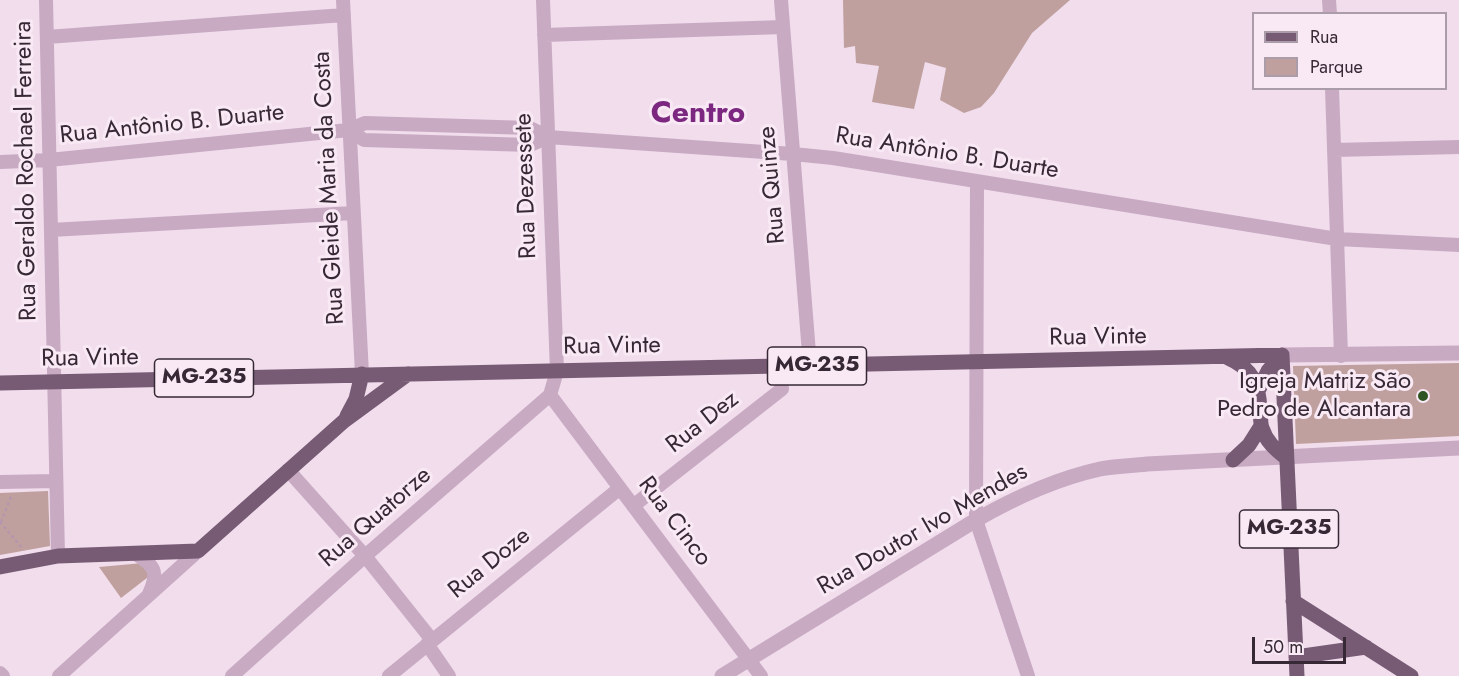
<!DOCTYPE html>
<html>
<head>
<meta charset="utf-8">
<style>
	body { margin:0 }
	#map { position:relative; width:1459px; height:676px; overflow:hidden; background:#f1ddec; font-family:Jost,sans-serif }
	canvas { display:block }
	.legend { position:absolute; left:1252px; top:12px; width:195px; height:78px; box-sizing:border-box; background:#f8e9f4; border:2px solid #aa9ca8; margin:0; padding:8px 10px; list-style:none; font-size:18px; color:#362935 }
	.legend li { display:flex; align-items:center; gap:12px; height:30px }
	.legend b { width:30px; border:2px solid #aa9ca8 }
	.scale { position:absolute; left:1252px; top:637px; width:94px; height:27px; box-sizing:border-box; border:3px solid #362935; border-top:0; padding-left:8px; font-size:18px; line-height:21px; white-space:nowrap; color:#362935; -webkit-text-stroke:4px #f8e9f4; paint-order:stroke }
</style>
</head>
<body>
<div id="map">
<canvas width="1459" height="676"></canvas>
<ul class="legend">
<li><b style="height:8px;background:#775b75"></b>Rua</li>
<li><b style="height:16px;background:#bfa09e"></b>Parque</li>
</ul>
<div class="scale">50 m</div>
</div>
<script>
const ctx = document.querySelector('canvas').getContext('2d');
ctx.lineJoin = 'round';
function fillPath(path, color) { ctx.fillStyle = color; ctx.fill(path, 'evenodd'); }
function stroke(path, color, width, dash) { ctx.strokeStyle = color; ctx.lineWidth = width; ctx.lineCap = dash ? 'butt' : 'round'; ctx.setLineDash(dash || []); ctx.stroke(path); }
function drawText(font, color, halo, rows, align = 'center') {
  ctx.font = font + ' Jost,sans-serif'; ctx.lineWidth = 6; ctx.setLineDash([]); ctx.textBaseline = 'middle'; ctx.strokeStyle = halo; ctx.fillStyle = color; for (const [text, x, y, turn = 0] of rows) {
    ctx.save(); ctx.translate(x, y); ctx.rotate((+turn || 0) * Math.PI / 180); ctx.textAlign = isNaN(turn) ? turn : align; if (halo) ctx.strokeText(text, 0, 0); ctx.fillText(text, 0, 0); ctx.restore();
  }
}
fillPath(new Path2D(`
	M843,0h227l-38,33 -38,60 -13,14 -17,6 -24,-13 6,-32 -21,-6 -11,47 -42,-7 7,-36 -23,-3 -1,-17 -11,2z
	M1459,363v73l-163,8 -3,-78z
	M48,491l2,55 -50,9v-62z
	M143,563l9,11 -31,24 -22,-31z`), '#bfa09e');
stroke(new Path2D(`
	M0,522l23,27
	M1,522l11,-28`), '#b494af', 2, [3, 3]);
stroke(new Path2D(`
	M46,0l12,556
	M343,0l19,374
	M543,0l14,371 -7,24
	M781,0l29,366
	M1329,0l1,14
	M544,35l239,-8
	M47,37l297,-22
	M1332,88l9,268
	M349,130l15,10 166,5 18,-8
	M1334,150l125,-3
	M0,162l49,-2 300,-30 16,-7 165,5 18,9 245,17 40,4 504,81 122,6
	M977,181l-1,339 52,156
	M51,230l302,-17
	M550,395l211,281
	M288,470l77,86 67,84
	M0,482l56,-1
	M633,506l149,-117 -2,-22
	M136,554c19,12 23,18 13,40
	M427,644l22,32
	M0,673l3,3
	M59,676l139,-125
	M232,676l133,-120 185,-161
	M389,676l231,-188`), '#c8aac3', 14);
stroke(new Path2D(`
	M1282,355l177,-2
	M722,676l254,-156c40,-23 79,-41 124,-51 15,-3 31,-3 47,-5l312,-16`), '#c8aac3', 15);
stroke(new Path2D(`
	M1282,355l15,321
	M1228,358c25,11 31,26 32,52 1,6 0,13 2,18 4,13 13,21 23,29
	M0,383l1282,-28
	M1259,389l9,-18 14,-16
	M347,416l9,-17 6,-25
	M1233,460l16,-15 12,-19
	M0,567l58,-11 140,-5 146,-130 64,-47
	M1293,601l118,75
	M1296,657l70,-10`), '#775b75', 15);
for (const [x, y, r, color] of [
	[1423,396,6,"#2c5521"]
]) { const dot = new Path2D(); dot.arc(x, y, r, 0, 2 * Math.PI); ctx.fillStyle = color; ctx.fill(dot); stroke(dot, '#f8e9f4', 2); }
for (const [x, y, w] of [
	[817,366,99],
	[204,378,99],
	[1289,529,99]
]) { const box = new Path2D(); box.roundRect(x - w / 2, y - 19, w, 38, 4.5); ctx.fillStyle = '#f8e9f4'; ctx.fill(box); stroke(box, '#362935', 1.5); }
drawText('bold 22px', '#362935', null, [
	["MG-235",817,366],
	["MG-235",204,378],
	["MG-235",1289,529]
]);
drawText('24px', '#362935', '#f8e9f4', [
	["Rua Antônio B. Duarte",172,125,-6],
	["Rua Antônio B. Duarte",947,154,9],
	["Rua Geraldo Rochael Ferreira",27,171,-91],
	["Rua Quinze",773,185,-95],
	["Rua Dezessete",527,186,-92],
	["Rua Gleide Maria da Costa",330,188,-93],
	["Rua Vinte",1098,338,-1],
	["Rua Vinte",612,347,-1],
	["Rua Vinte",90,359,-1],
	["Rua Dez",703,423,-38],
	["Rua Quatorze",376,518,-41],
	["Rua Cinco",674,522,53],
	["Rua Doutor Ivo Mendes",923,530,-30],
	["Rua Doze",490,564,-39]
]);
drawText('24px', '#362935', '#f8e9f4', [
	["Igreja Matriz São",1411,382],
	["Pedro de Alcantara",1411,410]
], 'right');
drawText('bold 30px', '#7c2780', '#f8e9f4', [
	["Centro",698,115]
]);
</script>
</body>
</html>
